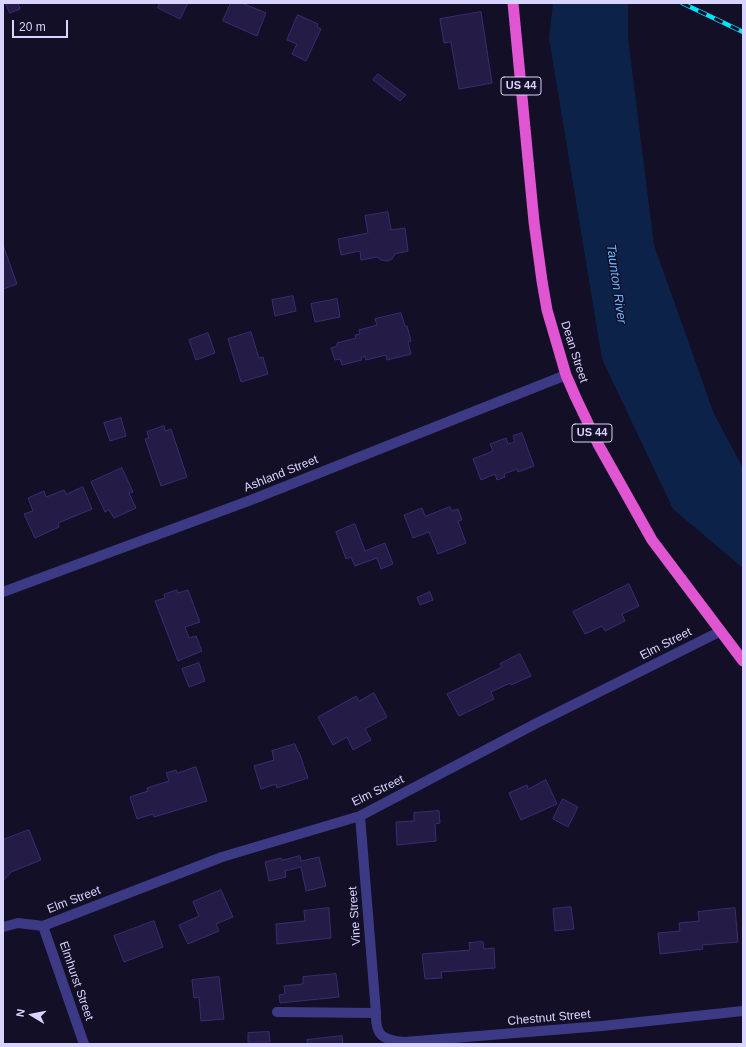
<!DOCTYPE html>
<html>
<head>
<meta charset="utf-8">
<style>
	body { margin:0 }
	#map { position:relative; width:746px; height:1047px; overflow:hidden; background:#130f26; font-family:Arial,sans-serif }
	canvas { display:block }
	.frame { position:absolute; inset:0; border:4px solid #d9d4ff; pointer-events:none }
	.north { position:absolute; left:12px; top:995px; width:40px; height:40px; -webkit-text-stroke:3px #130f26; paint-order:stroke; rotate:280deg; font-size:11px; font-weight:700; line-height:16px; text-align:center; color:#d9d4ff }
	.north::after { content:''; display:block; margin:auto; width:14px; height:18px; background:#d9d4ff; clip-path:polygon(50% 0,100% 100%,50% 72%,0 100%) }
	.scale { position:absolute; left:12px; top:20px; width:56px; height:18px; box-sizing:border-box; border:2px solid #d9d4ff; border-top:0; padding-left:5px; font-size:12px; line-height:14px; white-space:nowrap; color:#d9d4ff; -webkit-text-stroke:3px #130f26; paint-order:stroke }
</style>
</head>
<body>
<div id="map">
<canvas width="746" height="1047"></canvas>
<div class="frame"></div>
<div class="north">N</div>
<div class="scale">20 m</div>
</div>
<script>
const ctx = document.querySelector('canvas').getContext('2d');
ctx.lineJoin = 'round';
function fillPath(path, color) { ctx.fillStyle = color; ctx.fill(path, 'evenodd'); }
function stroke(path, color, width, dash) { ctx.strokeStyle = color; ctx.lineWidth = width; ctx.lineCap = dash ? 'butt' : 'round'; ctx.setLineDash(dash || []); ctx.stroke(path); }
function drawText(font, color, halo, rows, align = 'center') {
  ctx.font = font + ' Arial,sans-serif'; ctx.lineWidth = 3; ctx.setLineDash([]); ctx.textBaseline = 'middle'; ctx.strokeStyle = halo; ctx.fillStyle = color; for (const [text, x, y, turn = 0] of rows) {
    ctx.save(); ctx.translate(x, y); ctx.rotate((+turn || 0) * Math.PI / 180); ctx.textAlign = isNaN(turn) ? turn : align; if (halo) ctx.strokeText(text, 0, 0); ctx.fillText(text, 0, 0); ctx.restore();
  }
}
fillPath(new Path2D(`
	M553,3h75v35l26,207 60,169 29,54v100l-70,-59 -71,-150 -53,-321z`), '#0c2248');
const building = new Path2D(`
	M6,3h12l2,6 -10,4z
	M160,3h28l-8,16 -22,-11z
	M231,3h11l24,10 -9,23 -34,-15z
	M481,12l11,71 -33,6 -8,-47 -7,1 -4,-24z
	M298,15l20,9 -1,3 4,2 -15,32 -14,-7 5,-10 -10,-4z
	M378,74l28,21 -6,6 -27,-21z
	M388,212l3,18 14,-2 3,23 -13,3 -3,5 -5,2 -6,-1 -4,-3 -16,3 -1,-9 -19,4 -3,-16 30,-6 -3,-17z
	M3,245l14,39 -14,5z
	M293,296l3,15 -21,5 -3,-16z
	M337,299l3,18 -25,5 -4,-18z
	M401,313l4,13h2l4,15 -3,1 3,12 -24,6 -1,-5 -20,5 -1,-4 -4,2 1,2 -20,5 -2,-6 -5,1 -4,-12 6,-2v-3l19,-5 -1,-3 5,-1 -1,-4 18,-5 -2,-6z
	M251,332l8,26 4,-1 5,17 -27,8 -13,-43z
	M208,333l7,20 -19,7 -7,-20z
	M121,418l5,18 -16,5 -6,-18z
	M164,426l1,5 6,-2 16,48 -26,9 -16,-47 4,-1 -2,-6z
	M522,433l12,33 -16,6 -1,-3 -13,5 1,3 -8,3 -2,-6 -14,6 -8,-21 20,-8 -3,-7 16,-6 2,6 7,-2 -2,-6z
	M122,468l11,24 -4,1 7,15 -22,10 -5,-8 -4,2 -14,-30z
	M83,487l9,22 -34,14 1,4 -24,11 -11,-24 9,-3 -5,-13 16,-7 2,6 18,-7 2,4z
	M450,507l2,4 6,-2 4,11 -4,1 8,22 -28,11 -9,-22 -16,6 -9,-23 18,-7 3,8z
	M355,524l10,27 20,-8 8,21 -12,5 -4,-11 -22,8 -4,-9 -5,2 -10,-27z
	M629,584l10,22 -17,8 3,7 -20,10 -3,-5 -17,8 -12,-22z
	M177,590l1,3 10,-3 12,32 -15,5 4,11 7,-2 6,15 -24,10 -23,-60 10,-3 -1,-3z
	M430,592l3,8 -13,5 -3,-7z
	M520,654l11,22 -20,9 -1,-2 -19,9 3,7 -35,17 -12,-22 55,-27 -2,-3z
	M199,663l6,18 -16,6 -7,-18z
	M374,693l13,24 -22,12 6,11 -18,10 -6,-13 -14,8 -15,-28 38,-21 3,5z
	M295,744l3,8h1l9,26 -31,10 -1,-4 -15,5 -7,-23 20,-6 -2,-9z
	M196,767l11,34 -53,16 -1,-3 -16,5 -7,-22 18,-6 -1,-3 22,-7 -3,-8 10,-3 1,3z
	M546,780l11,24 -36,16 -12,-27 18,-8 1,4z
	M563,799l15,8 -10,20 -15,-8z
	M439,811l1,12 -5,1 1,17 -39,4 -1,-23 18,-1v-8z
	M29,830l12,30 -30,12 -8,9v-41z
	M300,856l1,5 18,-4 7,29 -20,5 -5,-24 -16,4 1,6 -17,4 -4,-19 16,-4 1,2z
	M221,890l12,27 -17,7 3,7 -31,13 -9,-19 20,-9 -6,-14z
	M571,907l3,22 -19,2 -2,-22z
	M329,908l2,30 -54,6 -1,-20 29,-3 -1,-10z
	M735,908l3,34 -36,3 1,4 -43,5 -2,-21 22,-2 -1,-8 20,-2 -1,-9z
	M154,921l9,26 -39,15 -10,-26z
	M483,942l1,7 10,-1 1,20 -54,4 1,6 -17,1 -3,-25 48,-4 -1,-7z
	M336,974l3,23 -59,6 -1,-8 6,-1 -1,-8 19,-2v-7z
	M219,977l5,42 -23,2 -2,-24 -5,1 -2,-18z
	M269,1032l1,10h-22v-9z
	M342,1036l1,8h-35l-1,-4z`);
fillPath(building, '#241b47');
stroke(building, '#3b2d73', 1);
stroke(new Path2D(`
	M3,592l248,-92 315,-125
	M360,816l16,197c-1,23 7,27 28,29l198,-16 141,-15
	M43,926l41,118
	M3,927l15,-4 25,3 179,-69 138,-41 175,-92 186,-93
	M277,1012l99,1`), '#3d3a85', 10);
stroke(new Path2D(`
	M513,3l21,219 8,59 5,29 19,65 10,23 22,46 54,96 91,121`), '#e055d1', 11);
const rail = new Path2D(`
	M682,3l61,29`);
stroke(rail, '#00e5ff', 4.5);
stroke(rail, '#130f26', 3, [9]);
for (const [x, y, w] of [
	[521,86,40],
	[592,433,40]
]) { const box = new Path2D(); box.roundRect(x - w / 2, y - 9, w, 18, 3); ctx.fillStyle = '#130f26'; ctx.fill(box); stroke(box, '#d9d4ff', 1); }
drawText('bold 11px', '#d9d4ff', null, [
	["US 44",521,86],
	["US 44",592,433]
]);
drawText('12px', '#d9d4ff', '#130f26', [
	["Dean Street",574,352,72],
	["Ashland Street",281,474,-22],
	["Elm Street",666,644,-27],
	["Elm Street",378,791,-26],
	["Elm Street",74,900,-21],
	["Vine Street",355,916,-94],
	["Elmhurst Street",76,981,71],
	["Chestnut Street",549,1018,-5]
]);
drawText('italic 13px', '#62b6ff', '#130f26', [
	["Taunton River",616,284,82]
]);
</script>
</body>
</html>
